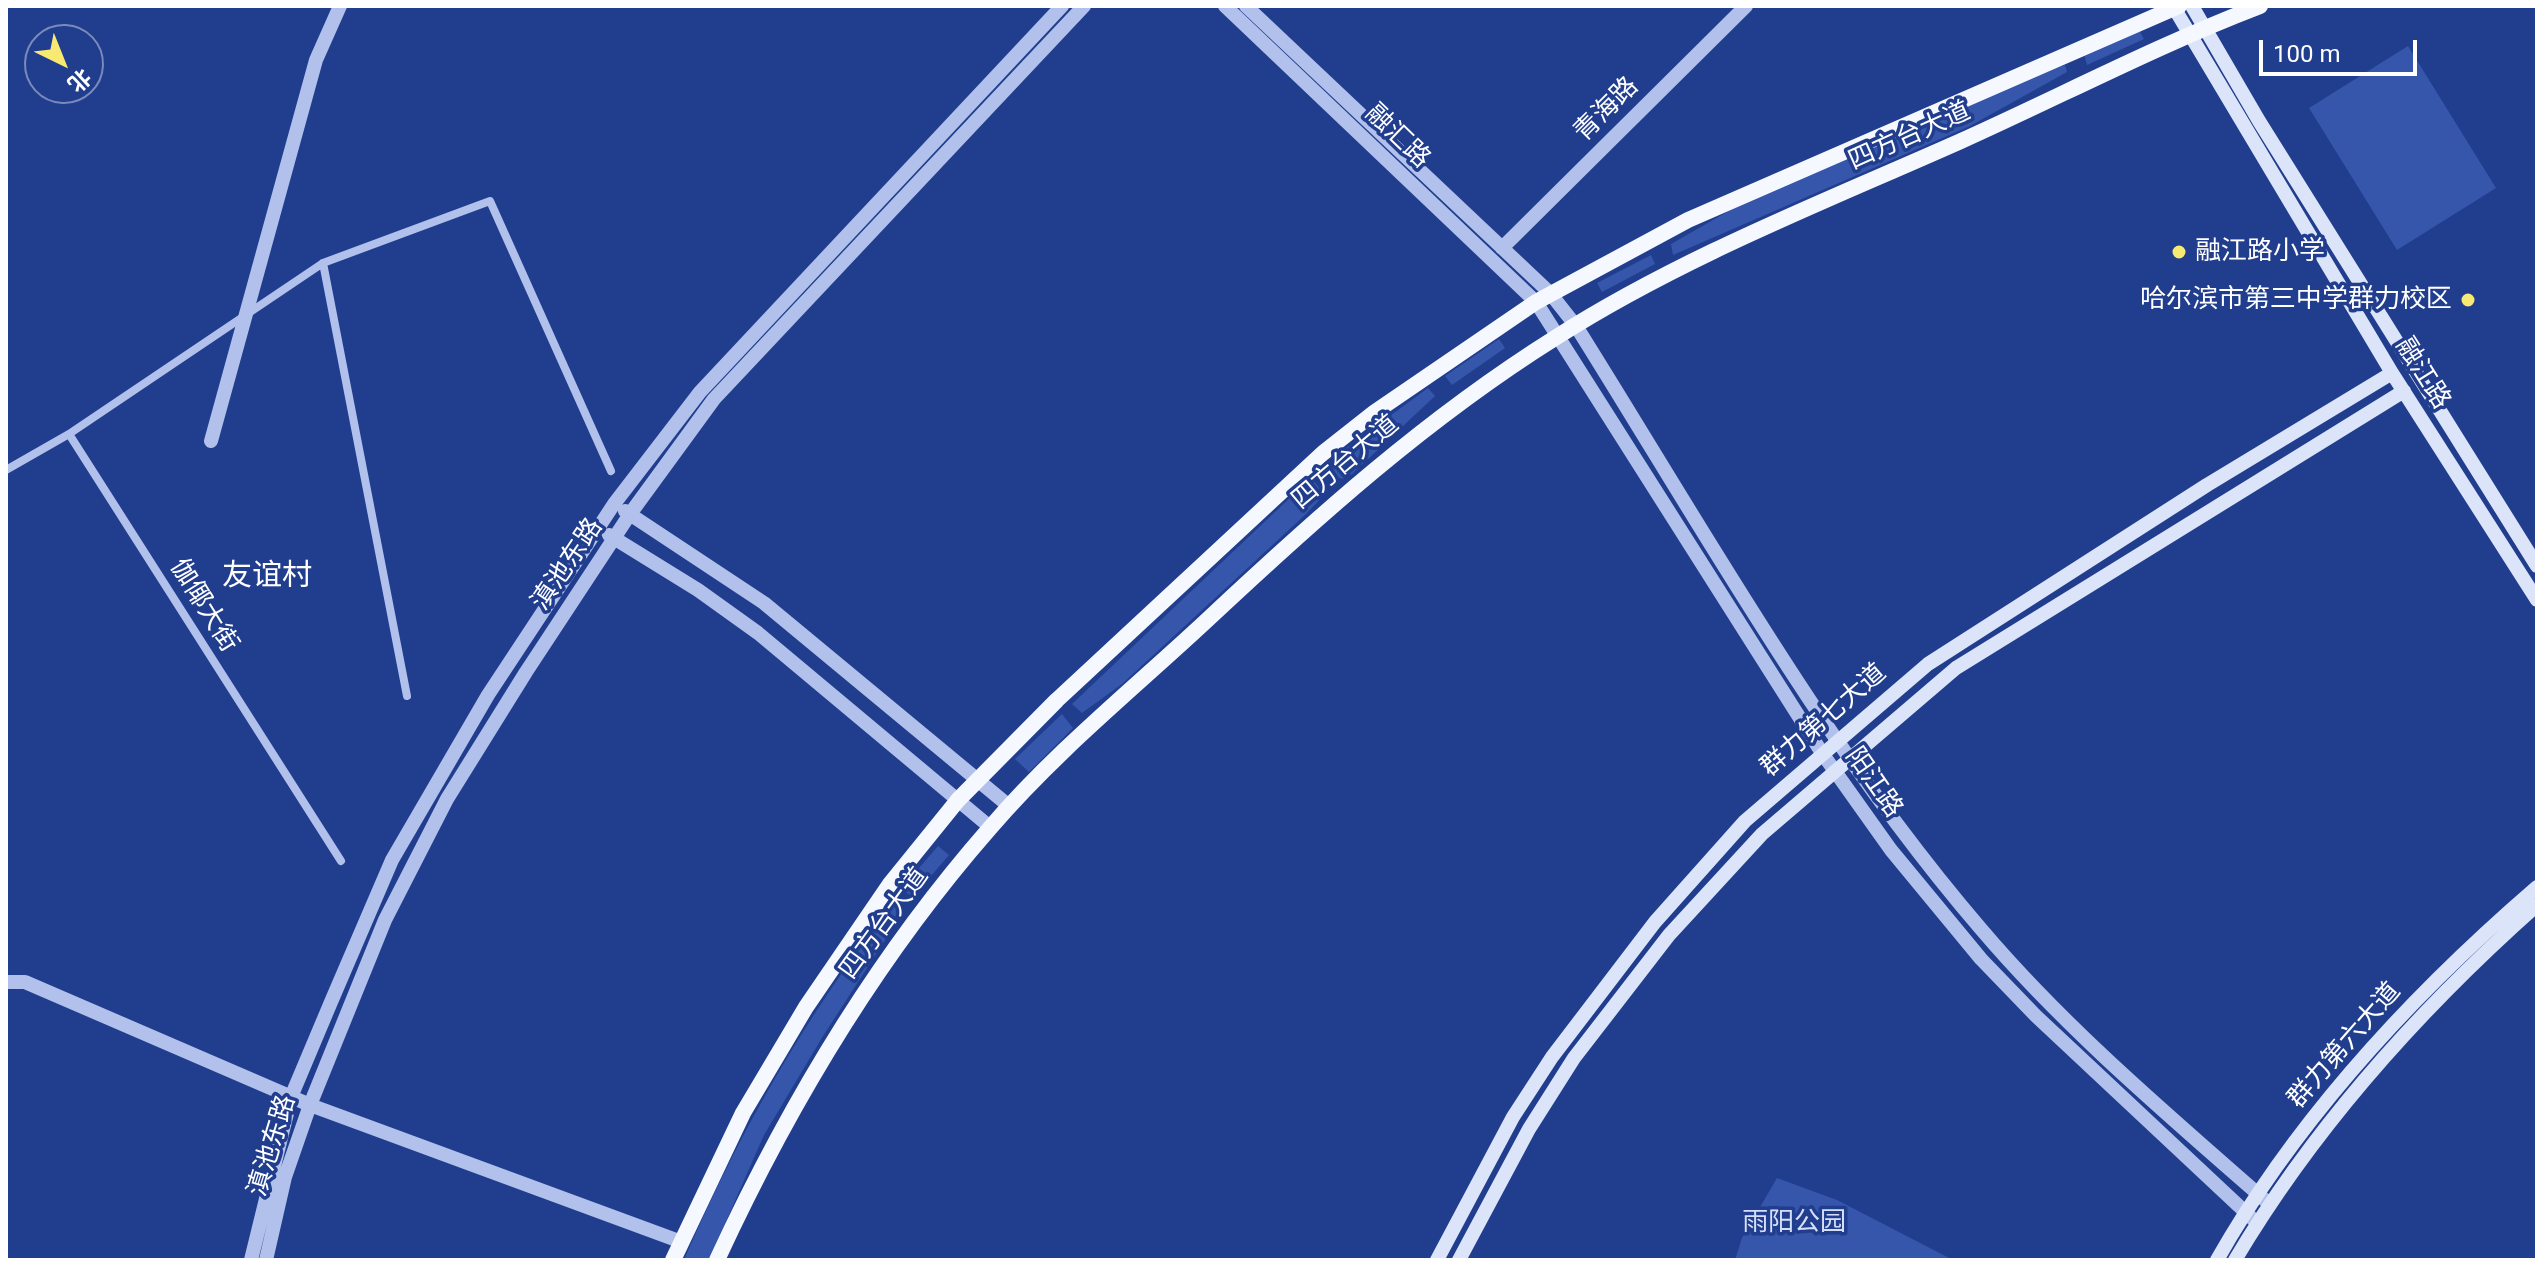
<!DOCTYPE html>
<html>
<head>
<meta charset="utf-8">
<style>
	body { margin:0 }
	#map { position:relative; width:2543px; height:1266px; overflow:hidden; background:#213e8e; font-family:Roboto,"Noto Sans SC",sans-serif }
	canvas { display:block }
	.frame { position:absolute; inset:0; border:8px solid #fff; pointer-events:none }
	.north { position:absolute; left:24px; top:24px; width:80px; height:80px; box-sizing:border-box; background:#213e8e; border:2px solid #7a8bbb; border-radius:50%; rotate:137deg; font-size:22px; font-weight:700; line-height:32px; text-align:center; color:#fff }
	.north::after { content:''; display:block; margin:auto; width:28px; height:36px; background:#f8e972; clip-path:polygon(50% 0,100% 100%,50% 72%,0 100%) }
	.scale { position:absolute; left:2259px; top:40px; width:158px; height:36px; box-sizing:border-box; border:4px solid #fff; border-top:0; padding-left:10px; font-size:24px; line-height:28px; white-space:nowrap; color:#fff; -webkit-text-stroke:6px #213e8e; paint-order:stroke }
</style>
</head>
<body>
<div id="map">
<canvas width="2543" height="1266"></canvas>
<div class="frame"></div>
<div class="north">北</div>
<div class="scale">100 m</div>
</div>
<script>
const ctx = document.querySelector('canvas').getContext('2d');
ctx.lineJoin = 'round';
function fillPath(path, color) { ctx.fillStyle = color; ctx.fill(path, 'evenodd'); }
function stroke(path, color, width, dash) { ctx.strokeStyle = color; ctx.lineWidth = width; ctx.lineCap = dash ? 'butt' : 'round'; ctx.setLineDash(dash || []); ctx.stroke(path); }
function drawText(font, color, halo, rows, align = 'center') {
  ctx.font = font + ' Roboto,"Noto Sans SC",sans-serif'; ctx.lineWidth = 7; ctx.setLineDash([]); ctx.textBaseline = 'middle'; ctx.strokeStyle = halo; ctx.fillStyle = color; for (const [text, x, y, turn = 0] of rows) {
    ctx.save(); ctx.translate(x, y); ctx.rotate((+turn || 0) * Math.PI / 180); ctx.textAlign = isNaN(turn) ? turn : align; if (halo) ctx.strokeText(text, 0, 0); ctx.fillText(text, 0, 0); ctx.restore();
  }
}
fillPath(new Path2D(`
	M2139,30l5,9 -57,26 -3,-11z
	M2408,46l88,142 -99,62 -88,-142z
	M2065,65l2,7 -97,54 -297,129 -2,-11 70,-40 252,-112z
	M1651,255l4,9 -53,28 -5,-9z
	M1499,339l6,9 -53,37 -7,-9z
	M1428,388l7,8 -83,78 -10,5 -10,-4 -5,-8 7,-10z
	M1311,478l14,16 -19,20 -184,170 -40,29 -10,-9z
	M1062,714l11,14 -44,44 -14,-13z
	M938,846l11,9 -36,42 -12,-8z
	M891,906l8,1 3,7 -79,122 -59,99 -55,125h-25c55,-128 122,-244 207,-354z
	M1777,1178l60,22 116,60h-218l7,-22z`), '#3556ab');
stroke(new Path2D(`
	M323,263l84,433
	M69,434l254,-171 167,-62 121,270
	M6,470l63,-36 272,427`), '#b1c1ec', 8);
stroke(new Path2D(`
	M1225,6l311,296 286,451 69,97 90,109 55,57 221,207
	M1246,6l304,287 26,33c128,204 247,419 405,603 84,99 187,186 285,272
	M1502,248l244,-242
	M211,441l105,-381 24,-54
	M625,511l139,92 245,203
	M609,535l89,55 60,43 232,194
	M6,982h19l285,123 369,136
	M251,1260l40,-163 40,-95 61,-142 96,-165 126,-191 86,-112 362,-386
	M266,1260l19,-83 25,-72 75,-185 62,-121 79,-127 104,-158 84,-115 370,-393`), '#b1c1ec', 14);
stroke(new Path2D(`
	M2173,6l219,367 145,227
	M2192,6l67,115 278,445
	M1437,1260l76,-143 39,-60 103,-135 90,-101 183,-157 279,-179 185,-112
	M1459,1260l70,-131 45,-71 95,-123 93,-101 194,-166 448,-277
	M2217,1260c81,-143 196,-266 320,-373
	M2235,1260c79,-133 186,-252 302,-355`), '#dce4f9', 14);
stroke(new Path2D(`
	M673,1260l70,-147 63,-106 84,-123 68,-84 99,-100 266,-247 52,-41 161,-110 152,-82 491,-214
	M717,1260c72,-156 159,-302 273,-432 64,-75 143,-139 215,-206 111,-104 221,-203 350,-284 127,-81 269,-136 406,-197 100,-45 197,-96 299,-135`), '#f6f8ff', 16);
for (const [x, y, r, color] of [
	[2179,252,8,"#f8e972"],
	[2468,300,8,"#f8e972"]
]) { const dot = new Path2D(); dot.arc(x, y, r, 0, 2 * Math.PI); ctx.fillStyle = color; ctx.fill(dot); stroke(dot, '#213e8e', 3); }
drawText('26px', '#fff', '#213e8e', [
	["青海路",1607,110,-45],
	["融汇路",1397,137,44],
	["四方台大道",1910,137,-24],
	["融江路",2422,374,58],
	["四方台大道",1346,463,-40],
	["滇池东路",568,565,-56],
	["伽倻大街",203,606,58],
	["群力第七大道",1824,721,-41],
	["阳江路",1873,783,55],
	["四方台大道",885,924,-54],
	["群力第六大道",2345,1046,-49],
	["滇池东路",273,1146,-73]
]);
drawText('26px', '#fff', '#213e8e', [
	["融江路小学",2195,252],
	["哈尔滨市第三中学群力校区",2452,300,"right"]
], 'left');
drawText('26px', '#d6dff9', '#213e8e', [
	["雨阳公园",1794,1223]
]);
drawText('30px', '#fff', '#213e8e', [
	["友谊村",267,577]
]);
</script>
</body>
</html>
